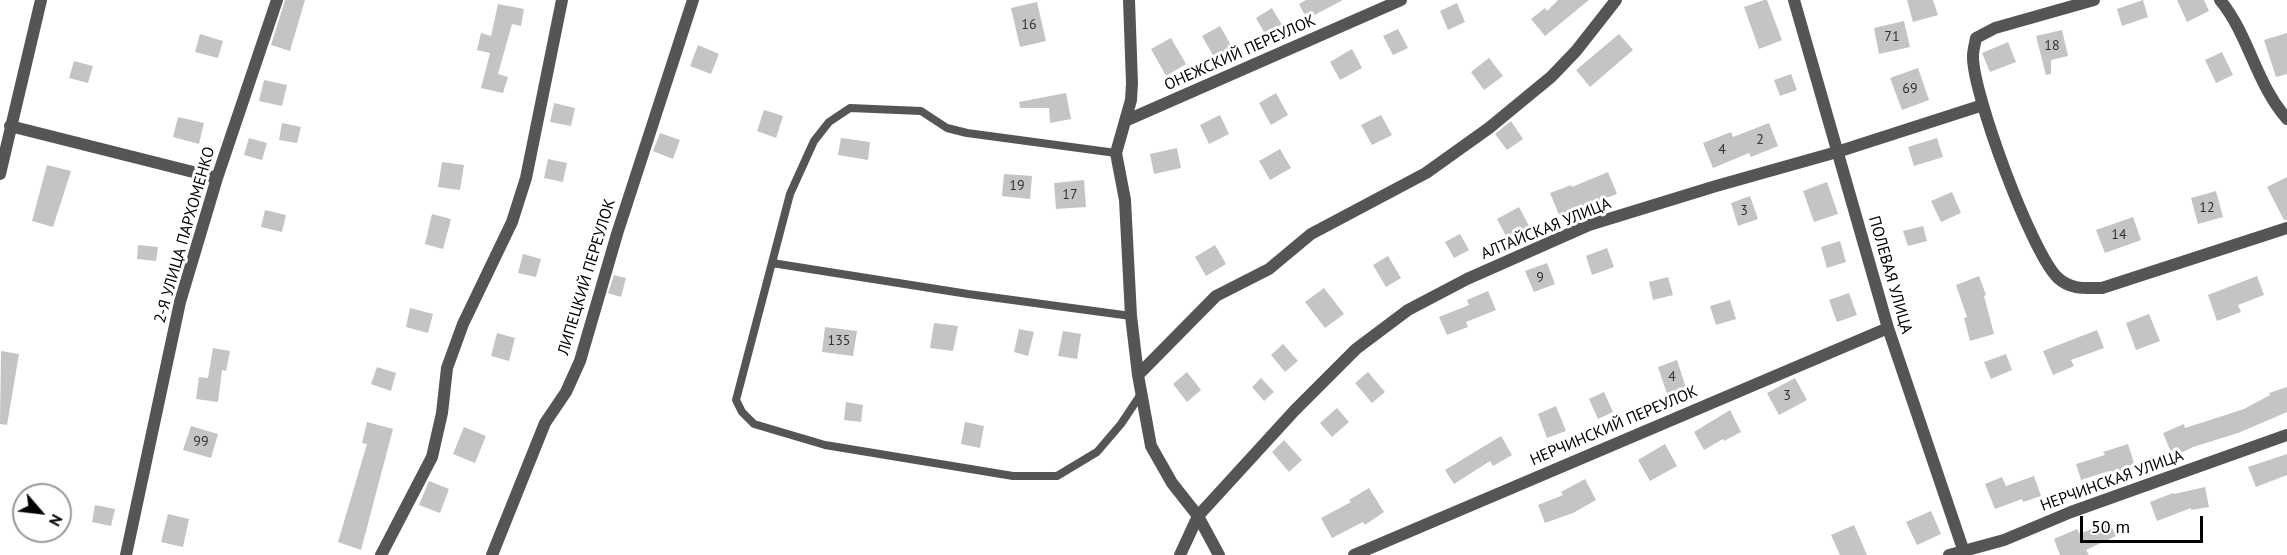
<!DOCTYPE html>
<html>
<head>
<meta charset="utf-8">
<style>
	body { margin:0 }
	#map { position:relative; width:2287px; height:555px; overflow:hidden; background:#fff; font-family:"PT Sans",sans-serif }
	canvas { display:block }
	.north { position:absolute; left:12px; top:483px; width:60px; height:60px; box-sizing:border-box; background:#fff; border:2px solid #999; border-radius:50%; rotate:118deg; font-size:16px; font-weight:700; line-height:24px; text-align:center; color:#000 }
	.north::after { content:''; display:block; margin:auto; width:21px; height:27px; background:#000; clip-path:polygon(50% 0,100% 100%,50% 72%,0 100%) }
	.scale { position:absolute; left:2080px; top:516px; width:123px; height:27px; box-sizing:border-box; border:3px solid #000; border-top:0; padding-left:8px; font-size:18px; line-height:21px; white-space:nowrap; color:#000; -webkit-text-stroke:4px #fff; paint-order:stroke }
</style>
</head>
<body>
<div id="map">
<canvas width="2287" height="555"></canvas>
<div class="north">N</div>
<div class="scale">50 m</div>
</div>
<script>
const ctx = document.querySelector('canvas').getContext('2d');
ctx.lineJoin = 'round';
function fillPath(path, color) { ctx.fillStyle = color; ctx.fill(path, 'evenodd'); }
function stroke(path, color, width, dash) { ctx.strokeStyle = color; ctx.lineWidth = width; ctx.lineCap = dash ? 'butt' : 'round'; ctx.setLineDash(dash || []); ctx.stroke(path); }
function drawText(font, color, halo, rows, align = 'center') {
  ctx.font = font + ' "PT Sans",sans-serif'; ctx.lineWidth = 6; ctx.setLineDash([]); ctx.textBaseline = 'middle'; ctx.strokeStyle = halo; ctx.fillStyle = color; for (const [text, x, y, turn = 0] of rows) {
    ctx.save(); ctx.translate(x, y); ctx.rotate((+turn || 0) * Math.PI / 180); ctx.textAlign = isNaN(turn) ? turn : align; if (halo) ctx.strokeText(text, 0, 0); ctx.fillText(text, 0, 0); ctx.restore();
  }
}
fillPath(new Path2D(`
	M285,0h20l-15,51 -19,-6z
	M1306,0h37l-36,19 -8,-15z
	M1558,0h31l-44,36 -14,-17 14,-11 2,3z
	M1764,0h3l15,40 -23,9 -15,-42z
	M1907,0h26l5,15 -25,7z
	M2143,0l5,17 -26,9 -5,-17z
	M2177,0h27l5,11 -22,11z
	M1037,2l9,39 -26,6 -9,-39z
	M1457,3l8,19 -17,8 -8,-19z
	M498,4l26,5 -3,17 -9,-2 -14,50 10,3 -5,16 -22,-5 9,-35 -13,-3 4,-17 10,3z
	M1272,8l10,17 -17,9 -9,-16z
	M1904,21l6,26 -31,7 -5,-26z
	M1220,26l12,21 -18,10 -12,-21z
	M1398,29l10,19 -15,7 -10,-19z
	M2062,30l6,26 -17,4v14l-5,1 -10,-39z
	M2287,33v41l-11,3 -12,-37z
	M200,34l23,7 -5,17 -23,-6z
	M1619,34l14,16 -43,37 -14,-17z
	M1171,38l15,26 -20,12 -15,-27z
	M2008,42l8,20 -26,10 -8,-19z
	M698,45l21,9 -8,20 -21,-8z
	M1352,49l10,19 -22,12 -10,-18z
	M2222,52l11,23 -17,8 -11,-23z
	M1489,58l14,18 -19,14 -13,-18z
	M74,61l19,5 -5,17 -19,-5z
	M1918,68l11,32 -27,10 -12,-32z
	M1791,74l6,16 -17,6 -6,-16z
	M264,80l23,5 -5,21 -23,-5z
	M1066,93l5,26 -21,4 -1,-15h-29l-1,-6z
	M1276,93l12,22 -17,10 -12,-22z
	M554,103l21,5 -4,18 -21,-4z
	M764,110l19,6 -7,22 -19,-7z
	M1220,115l9,19 -20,10 -9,-19z
	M1381,115l11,20 -20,10 -11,-20z
	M178,117l26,6 -5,21 -26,-7z
	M1511,121l12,18 -16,11 -12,-16z
	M282,123l19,4 -4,16 -18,-3z
	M1769,123l9,23 -27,11 -2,-4 -36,15 -10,-25 28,-11 2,5z
	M660,133l20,7 -7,19 -20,-8z
	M249,138l18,5 -5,17 -18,-5z
	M841,138l29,4 -2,18 -30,-5z
	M1937,138l6,19 -29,9 -6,-19z
	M1177,148l4,20 -27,6 -4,-20z
	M1280,149l11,19 -21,12 -11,-19z
	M548,159l19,4 -4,19 -19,-4z
	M442,162l22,3 -4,25 -22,-3z
	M47,165l24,6 -18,56 -21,-6z
	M1608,172l9,22 -58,21 -9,-22 21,-8 1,2z
	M1004,174l28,2 -2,23 -28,-3z
	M2287,177v43h-3l-17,-33z
	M1084,180l2,27 -30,2 -2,-26z
	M1827,182l11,32 -24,8 -11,-31z
	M2216,191l7,26 -25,7 -7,-26z
	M1952,192l9,21 -20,9 -10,-21z
	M1750,196l8,23 -20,7 -7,-23z
	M1519,207l11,21 -22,12 -11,-21z
	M265,210l21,5 -4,17 -21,-5z
	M432,214l19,5 -8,30 -18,-5z
	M2133,217l8,23 -36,13 -9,-23z
	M1923,226l4,15 -19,5 -5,-15z
	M1460,234l9,16 -15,8 -9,-16z
	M1840,241l6,21 -19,6 -6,-21z
	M138,245l20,2 -2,14 -19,-2z
	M1215,245l11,19 -20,12 -11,-19z
	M1607,248l7,19 -22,8 -6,-19z
	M523,254l18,5 -5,18 -18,-4z
	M1388,256l13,22 -15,9 -13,-22z
	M1547,263l8,21 -21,8 -9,-21z
	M614,275l12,3 -5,19 -13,-4z
	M1979,276l7,19 -2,1 10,38 -24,7 -6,-23 3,-1 -11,-32z
	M2257,276l7,19 -26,10 3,7 -24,9 -9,-26z
	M1668,277l5,18 -20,5 -4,-18z
	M1324,288l20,26 -19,14 -20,-26z
	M1488,291l8,19 -30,12 2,5 -21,8 -8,-18 30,-12 -2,-5z
	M1849,293l8,22 -20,7 -8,-22z
	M1730,300l6,19 -20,6 -6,-19z
	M410,308l23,6 -5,19 -22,-6z
	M2149,314l11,27 -24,9 -10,-27z
	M934,323l24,3 -5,25 -23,-3z
	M825,327l32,4 -4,25 -31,-4z
	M1019,329l15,3 -6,24 -14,-4z
	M2097,330l7,18 -33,12 3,6 -21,9 -10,-24z
	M1063,331l18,3 -4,25 -19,-3z
	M497,333l18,5 -6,23 -18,-5z
	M1283,344l15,17 -13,11 -14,-17z
	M213,348l17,3 -4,20 -4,-1 -4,32 -22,-3 3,-22 9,1z
	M1,351l18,3 -12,71 -7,-1z
	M2006,354l6,16 -21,9 -7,-17z
	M1677,360l9,28 -19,6 -9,-27z
	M377,367l19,6 -5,18 -20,-7z
	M1187,372l14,18 -14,12 -14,-18z
	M1368,372l17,20 -13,11 -17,-20z
	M1261,378l13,14 -10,9 -12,-14z
	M1795,378l12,22 -28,15 -12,-22z
	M2287,387v25l-49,21 -45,14 -20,10 -10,-24 21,-9 1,4 59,-19 26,-14 -1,-2z
	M1604,392l9,20 -15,7 -9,-20z
	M846,402l17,3 -2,17 -17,-2z
	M1556,406l10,25 -19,7 -9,-24z
	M1337,408l12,14 -17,15 -12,-14z
	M1730,410l11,22 -17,9 -1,-2 -19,11 -10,-18z
	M367,422l26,7 -32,121 -23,-8 29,-98 -5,-1z
	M965,422l19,4 -4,22 -19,-4z
	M191,426l27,8 -7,24 -28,-8z
	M464,427l22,9 -11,27 -22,-9z
	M1501,436l11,19 -19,11 -3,-5 -36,23 -9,-14z
	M1284,440l18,20 -13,12 -17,-20z
	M1665,444l12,22 -27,15 -12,-21z
	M2128,444l7,22 -24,8 -2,-3 -28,9 -5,-16 29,-9 -2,-3z
	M2287,454v21l-31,12 -8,-20z
	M2034,476l7,20 -18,6 -1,-3 -27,10 -10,-25 17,-7 4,9z
	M1585,479l11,21 -23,13 -28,10 -7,-18 25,-10 -2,-3z
	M429,481l20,8 -9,24 -21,-8z
	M2205,487l4,20 -18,3v-2l-34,13 -7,-19 23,-9 1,1z
	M1369,488l15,24 -19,13 -2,-3 -31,16 -11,-20 30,-16 -2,-2z
	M95,505l20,4 -4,17 -19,-4z
	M1931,511l10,23 -24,11 -11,-23z
	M168,514l21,5 -6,28 -22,-5z
	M2109,521l7,15 -30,14 3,5h-29l-6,-16 23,-10 3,5z
	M1854,525l13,30h-27l-9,-20z`), '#c4c4c4');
stroke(new Path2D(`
	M1116,153l-149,-20 -20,-5 -26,-17 -71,-3 -21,14 -15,19 -24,53 -54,206 6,12 12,12 71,21 188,31h44l40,-24 24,-28 20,-30
	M772,263l196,31 163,22`), '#555', 8);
stroke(new Path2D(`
	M1129,0l3,83 -1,17 -15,53 9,47 6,116 7,59 13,71 21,37 26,33 21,39
	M1794,0l94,328 77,227
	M2094,0l-99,28 -19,10c-1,6 -3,12 -3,18 -1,36 59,198 85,222 13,12 28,10 44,10l185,-60
	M2220,0c29,35 36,84 67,119
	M1125,121l276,-121
	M10,126l207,52
	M0,174l41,-174
	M1138,375l78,-79 53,-27 42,-35 115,-61 63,-45 62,-51 25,-26 40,-51
	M126,555l54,-253 37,-124 60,-178
	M381,555l51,-98 10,-44 5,-45 16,-44 49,-102 14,-44 36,-178
	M492,555l53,-132 21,-31 14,-31 37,-127 76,-234
	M1180,555l18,-39 97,-106 61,-61 52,-39 59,-31 122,-54 127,-39 121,-34 146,-47
	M1354,555l534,-227
	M1949,555l55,-15 67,-28 216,-77`), '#555', 12);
drawText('14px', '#313131', null, [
	["16",1029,25],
	["71",1892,37],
	["18",2052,46],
	["69",1910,89],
	["2",1760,140],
	["4",1722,150],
	["19",1017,186],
	["17",1070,195],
	["12",2207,208],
	["3",1744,211],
	["14",2119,235],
	["9",1540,278],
	["135",839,341],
	["4",1672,377],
	["3",1787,396],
	["99",201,442]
]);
drawText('16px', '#000', '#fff', [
	["ОНЕЖСКИЙ ПЕРЕУЛОК",1240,53,-24],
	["АЛТАЙСКАЯ УЛИЦА",1546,229,-22],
	["2-Я УЛИЦА ПАРХОМЕНКО",185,235,-74],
	["ПОЛЕВАЯ УЛИЦА",1890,275,74],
	["ЛИПЕЦКИЙ ПЕРЕУЛОК",587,277,-73],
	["НЕРЧИНСКИЙ ПЕРЕУЛОК",1614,426,-23],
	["НЕРЧИНСКАЯ УЛИЦА",2112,481,-20]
]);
</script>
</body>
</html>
